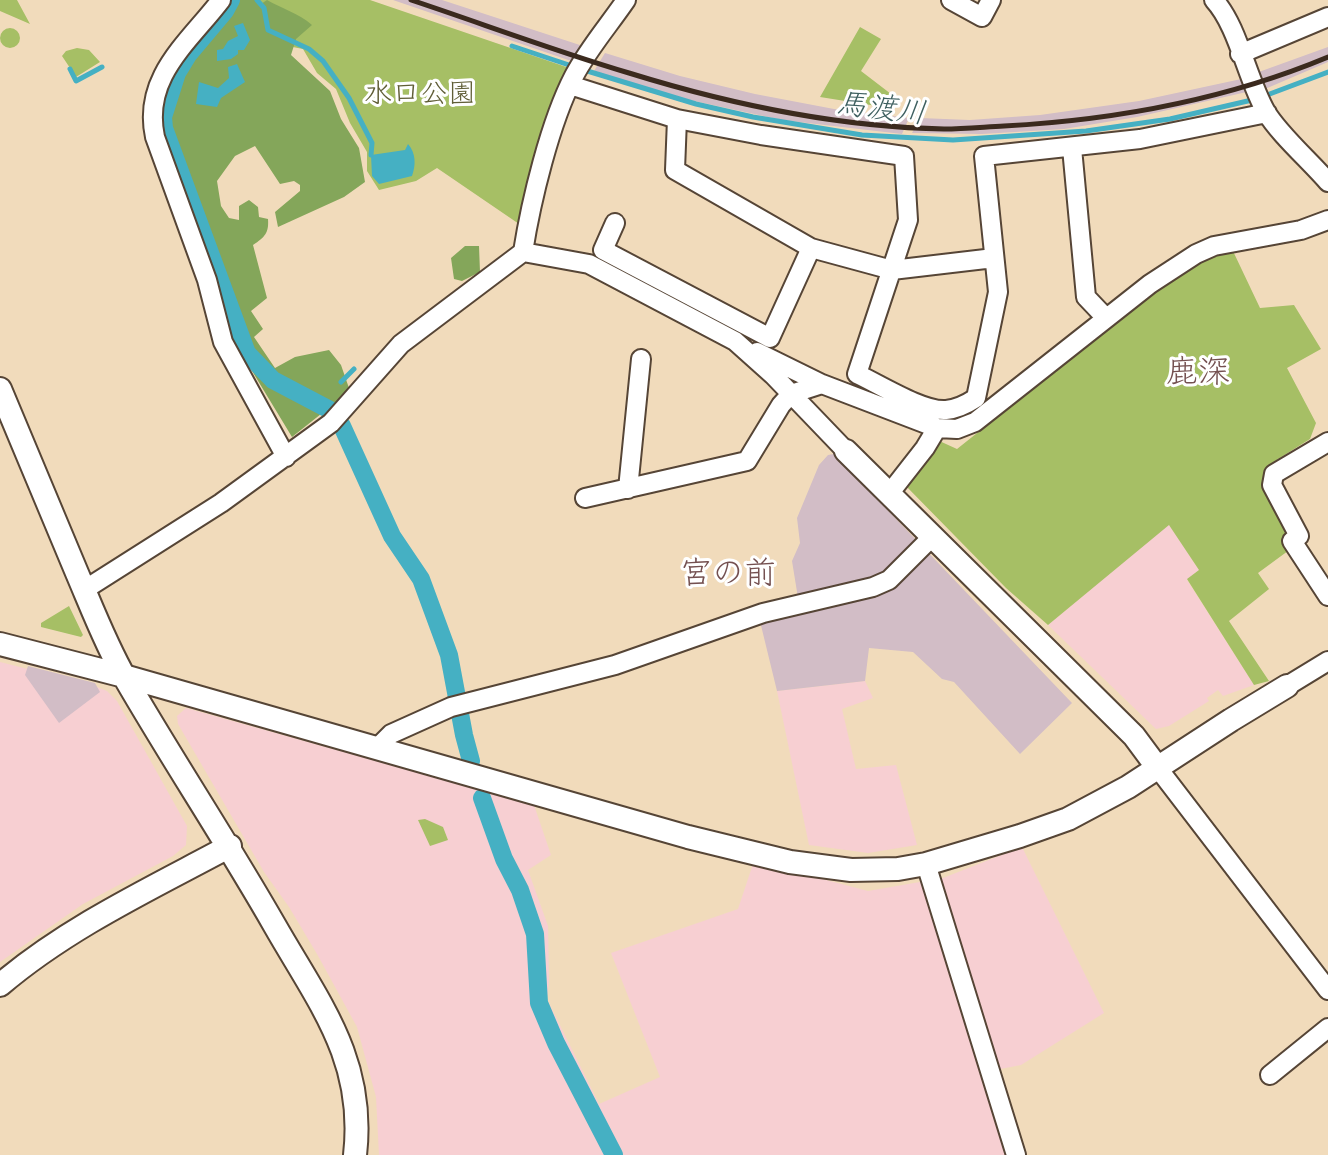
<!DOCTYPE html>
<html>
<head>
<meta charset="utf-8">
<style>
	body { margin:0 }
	canvas { display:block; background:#f1dbbb }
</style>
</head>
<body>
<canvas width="1328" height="1155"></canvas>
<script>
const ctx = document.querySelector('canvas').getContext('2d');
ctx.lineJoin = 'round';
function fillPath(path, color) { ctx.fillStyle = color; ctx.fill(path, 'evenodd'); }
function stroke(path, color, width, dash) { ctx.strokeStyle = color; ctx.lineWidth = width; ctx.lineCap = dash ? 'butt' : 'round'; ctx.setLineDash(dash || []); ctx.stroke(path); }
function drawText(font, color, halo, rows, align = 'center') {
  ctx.font = font + ' Sriracha,"Klee One",sans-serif'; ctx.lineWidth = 6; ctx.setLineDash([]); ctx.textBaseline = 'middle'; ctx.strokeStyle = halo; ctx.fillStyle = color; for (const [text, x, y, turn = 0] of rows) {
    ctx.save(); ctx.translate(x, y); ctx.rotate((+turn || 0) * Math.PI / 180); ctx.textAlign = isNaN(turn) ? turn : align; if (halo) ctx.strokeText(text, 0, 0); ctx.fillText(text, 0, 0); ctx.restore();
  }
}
fillPath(new Path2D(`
	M1169,524l30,46 -12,10 67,105 -31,11 -5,-6 -11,8 2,3 -40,25 -13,3 -108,-104z
	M0,662l92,23 15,6 10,10 70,125 -1,19 -13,11 -90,48 -83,58z
	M865,681l8,17 -31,11 14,60 40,-4 21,80 -49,8 -59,-8 -32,-154z
	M186,708l348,97 17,50 -23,15 20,56 1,56 -2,17 52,105 61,-27 -49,-124 127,-44 16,-48 114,30 75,-13 79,-31 82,166 -83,52 -41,8 26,82h-627l-3,-58 -19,-70 -40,-73 -28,-47 -25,-35 -86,-148 -1,-8z`), '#f7cfd2');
fillPath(new Path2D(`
	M393,0h49l147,48 -9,16z
	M1328,47v15l-63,27 -4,-1 -5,-15z
	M605,53l75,23 75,18 79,15 75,9 -7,16 -120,-14 -97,-21 -91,-28z
	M1246,78l5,13 -114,26 -73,12 -82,5 -70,-1 8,-15 50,2 70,-5 99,-14z
	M834,454l238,249 -52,51 -66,-72 -12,-3 -29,-27 -44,-4 -4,33 -88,10 -20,-82 41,-11 -6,-37 8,-18 -3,-25 22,-53 9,-10z
	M28,666l67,17 5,9 -41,31 -34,-48z`), '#d2bdc6');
fillPath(new Path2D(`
	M0,0h17l13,24 -30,-13z
	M224,0h146l205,70 -53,156 -85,-58 -21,13 -37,9 -12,-19v-19l-17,-29 -14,-34 -19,-16 -14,-24 -36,-7z
	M860,27l21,12 -20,32 30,23 -8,13 -63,-10z
	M0 38a10 10 0 1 1 20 0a10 10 0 1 1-20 0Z
	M77,48l12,2 11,12 -24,15 -14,-21 4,-5z
	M1232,249l28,59 34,-3 27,44 -34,19 29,55 -6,16 -35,22 -12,24 27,43 -7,10 9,10 -34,25 11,16 -40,32 40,60 -15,4 -67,-106 12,-9 -30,-45 -121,100 -42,-37 -103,-105 32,-44 22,10 98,-78 109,-93 39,-20z
	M69,606l14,29 -2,2 -40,-10v-4z
	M425,819l18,8 5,13 -18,6 -12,-26z`), '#a6bf65');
fillPath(new Path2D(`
	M226,0h30l5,4 6,-4c16,9 31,13 45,25l-16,14 -5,16 39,36 11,28 18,29 6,34 -21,15 -66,30 -3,-15 25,-21v-6l-6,-4 -14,3 -25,-38 -20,10 -18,25 4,25 8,12 10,2v-14l10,-6 9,7 1,10 9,2c1,14 -3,18 -15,26l14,53 -16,13 12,18 -9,8 21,31 20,-11 34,-7 12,15 9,26 -58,46 -46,-76 -76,-198 -12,-45 18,-52z
	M465,246h14l1,26 -18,9 -8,-2 -3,-21z`), '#84a65a');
fillPath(new Path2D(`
	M243,23l7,17 -6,10h-6v4l-7,5 -14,2v-11l6,-1 5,-8 10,-5 -4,-10z
	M237,64l8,18 -24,16 -4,9 -21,-3 3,-22 19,6 11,-10 -1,-11z
	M408,144c8,9 8,21 4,32l-33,8 -7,-8 -1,-21 34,-5z`), '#45b0c3');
stroke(new Path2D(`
	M257,0l7,8 4,22 41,19 14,12 26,37 23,45 -1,12
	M512,46l63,21
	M70,69l6,12 26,-14
	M584,70l112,34 57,13 109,18 91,5 133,-9 84,-12 82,-19
	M1267,95l61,-23
	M341,382l13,-13
	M316,402l4,-3`), '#45b0c3', 5);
stroke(new Path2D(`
	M231,0l-6,11 -37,44 -11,18 -14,44 1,11 83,225 26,27 57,30 12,16 50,110 29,43 28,76 15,80 7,26
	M482,798l22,61 16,31 15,44 4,69 17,40 58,112`), '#45b0c3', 18);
const minor = new Path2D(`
	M221,0c-32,42 -79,77 -66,137l52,143 16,62 63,115
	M951,0l31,17 9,-17
	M1214,0c24,26 33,79 52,112 13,22 44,49 62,70
	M1240,54l88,-37
	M570,85l107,34 84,16 143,21 4,64 -51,154c22,10 66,38 89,36 12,-1 21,-6 30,-12l22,-106 -14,-136 156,-17 127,-26
	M677,119l-2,51 136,78 81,22 102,-12
	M1072,148l14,149 20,21
	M615,223l-12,27 167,88 41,-90
	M523,252l66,12 146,77 38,34 73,76
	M757,352l65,32
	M1328,442l-54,32 -2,11 27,51 -7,5 36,55
	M628,489l13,-130
	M889,494l36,-46 12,-20
	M585,498l162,-37 34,-56 10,-11 31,-10 115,44 20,1 18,-7 175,-138 46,-30 18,-8 87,-16 27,-10
	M84,590l137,-87 110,-80 70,-79 122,-92c8,-51 27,-130 51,-176 14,-27 35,-51 52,-76
	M1287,686l41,-25
	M376,749l15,-15 60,-27 164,-42 148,-52 110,-26 16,-7 44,-44
	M1157,767l171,223
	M926,864l90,291
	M1270,1075l58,-47`);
const tertiary = new Path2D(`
	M0,389c26,61 51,123 77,184 15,35 29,72 48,105 48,83 102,164 150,248 44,77 91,134 80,229
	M846,451l288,285 23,31
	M0,644l124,32 564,161 102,25 61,8 47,-1 28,-5 94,-28 48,-17 60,-32 103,-67 56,-34
	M0,985c68,-58 152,-97 230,-139`);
stroke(minor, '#564536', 22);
stroke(tertiary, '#564536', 26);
stroke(minor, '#fff', 18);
stroke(tertiary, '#fff', 22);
stroke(new Path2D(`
	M411,0c72,24 144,51 218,73 100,31 209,54 315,56 20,0 40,-2 60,-3 111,-6 221,-26 324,-69`), '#3b2a1e', 5);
drawText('28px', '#605e37', '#fff', [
	["水口公園",420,95]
]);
drawText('italic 30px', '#3f6060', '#fff', [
	["馬渡川",881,110,7]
]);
drawText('32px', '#745050', '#fff', [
	["鹿深",1198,374],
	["宮の前",728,575]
]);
</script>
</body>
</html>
